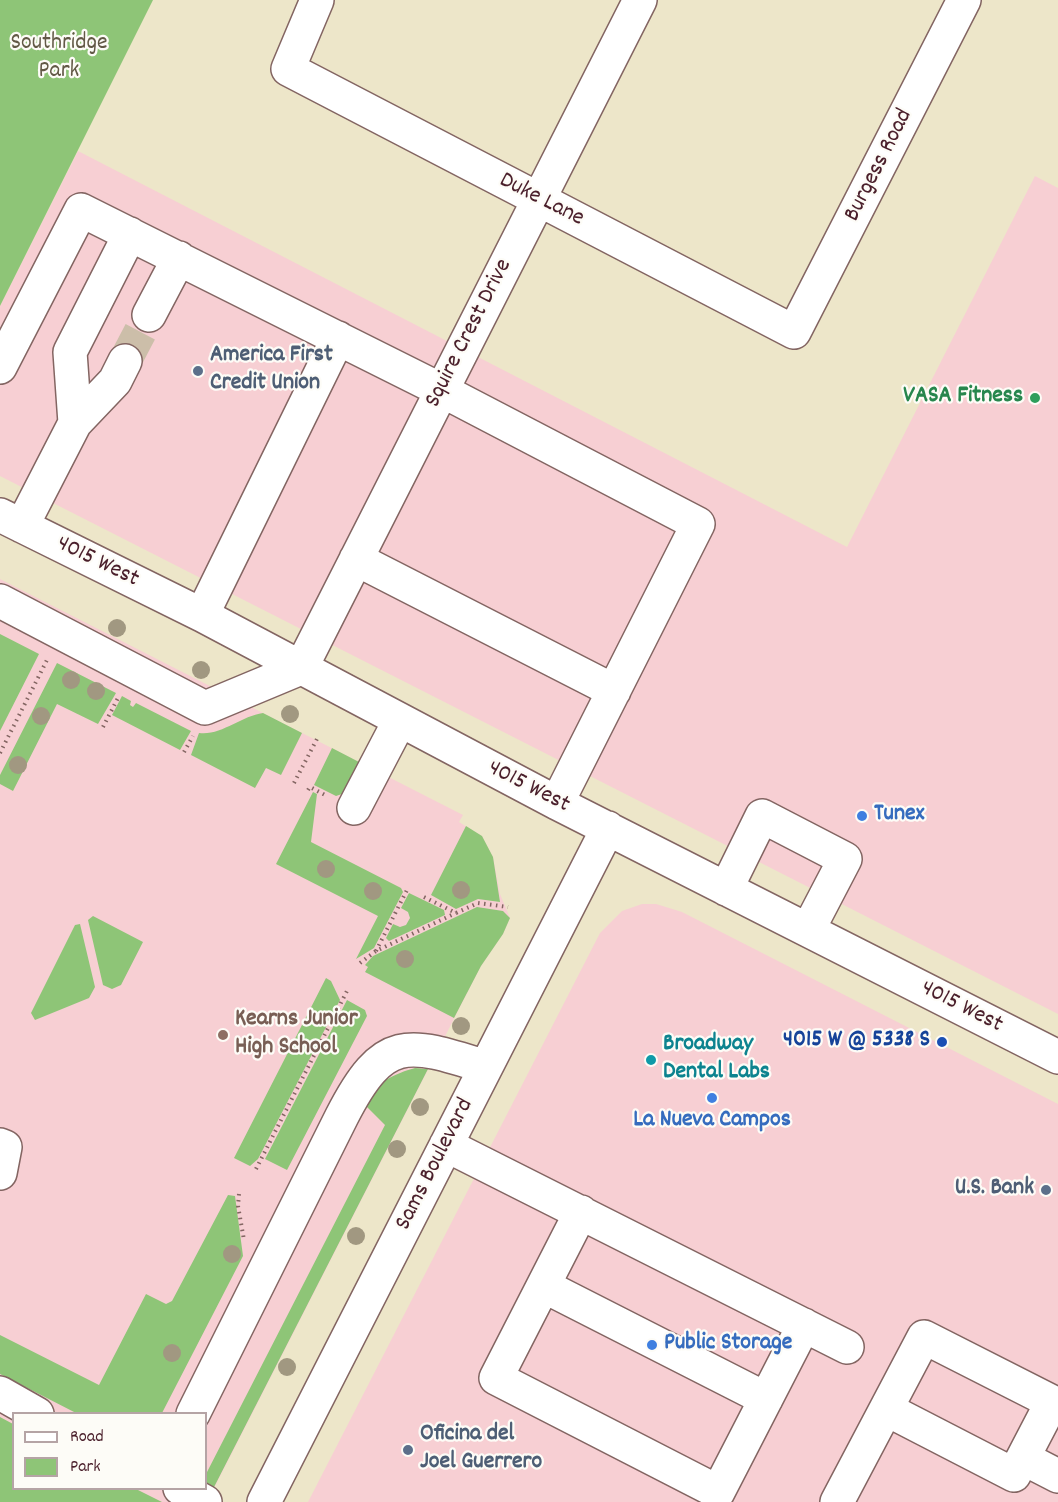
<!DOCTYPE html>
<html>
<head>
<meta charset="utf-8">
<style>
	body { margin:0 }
	#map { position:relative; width:1058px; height:1502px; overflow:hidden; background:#ede6c9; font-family:Dekko,sans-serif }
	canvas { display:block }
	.legend { position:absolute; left:12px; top:1412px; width:195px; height:78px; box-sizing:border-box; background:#fdfcf7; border:2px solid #b5a4a5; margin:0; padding:8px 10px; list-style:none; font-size:18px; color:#4a1f2b }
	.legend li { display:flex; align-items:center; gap:12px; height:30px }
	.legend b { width:30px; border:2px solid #b5a4a5 }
</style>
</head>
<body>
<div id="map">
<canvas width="1058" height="1502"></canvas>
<ul class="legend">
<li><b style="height:8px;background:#fff"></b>Road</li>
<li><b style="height:16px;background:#8ec577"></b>Park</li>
</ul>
</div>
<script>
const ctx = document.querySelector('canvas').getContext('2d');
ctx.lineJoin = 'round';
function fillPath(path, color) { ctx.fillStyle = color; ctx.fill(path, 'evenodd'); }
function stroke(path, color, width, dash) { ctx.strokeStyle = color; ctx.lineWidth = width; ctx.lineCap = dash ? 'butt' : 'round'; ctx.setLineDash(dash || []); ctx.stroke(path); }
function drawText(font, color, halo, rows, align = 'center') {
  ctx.font = font + ' Dekko,sans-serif'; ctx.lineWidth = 4.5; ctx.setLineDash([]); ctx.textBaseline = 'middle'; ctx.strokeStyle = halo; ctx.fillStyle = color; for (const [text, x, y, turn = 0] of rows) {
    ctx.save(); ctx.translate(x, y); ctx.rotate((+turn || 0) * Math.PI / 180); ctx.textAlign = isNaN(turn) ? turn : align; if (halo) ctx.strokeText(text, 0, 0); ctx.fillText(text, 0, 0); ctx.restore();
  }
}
fillPath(new Path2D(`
	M78,151l769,396 188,-371 23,12v826l-1058,-538v-170z
	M0,579l463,236 -4,7 23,14 11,21 7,37 10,24 -7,16 -22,32 -274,536h-207zM14,1414h192v74h-192z
	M642,904h14l26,8 376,192v398h-750l292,-569 22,-22z`), '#f7cfd3');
fillPath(new Path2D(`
	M0,0h153l-153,306z
	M0,634l39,20 -39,77z
	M57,663l59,30 -18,31 -41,-20 -44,87 -13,-7v-9z
	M122,696l9,5 -1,4 3,2 3,-4 55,28 -11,19 -68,-35z
	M263,713l39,20 -21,42 -15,-7 -11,20 -64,-33 8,-22c22,3 42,-17 64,-20z
	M332,748l27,14 -17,32 -6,2 -22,-11z
	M313,792l4,2 -6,48 90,46 2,4 -29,56 -18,11 22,-43 -102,-52z
	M466,826l16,10 11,21 7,45 -22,-3 -22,10 -25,-14z
	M409,893l35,17 1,5 -56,26 -3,-3 7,-14 7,3 6,-2 4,-7 -2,-6 -7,-4z
	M477,907l26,4 7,7 -7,16 -22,32 -27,52 -89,-46 3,-5 -3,-2 8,-9z
	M93,916l50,26 -22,43 -9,4 -9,-4 -15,-65z
	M80,924l15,63 -6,11 -54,22 -4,-7 44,-88z
	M326,978l5,3 9,19 -82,159 -8,7 -16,-8z
	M347,1000l18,10 2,6 -80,154 -22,-11z
	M415,1068l13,1 -216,422 -6,-3v-14l179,-349 -18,-18c-4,-20 32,-35 48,-39z
	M228,1195l7,1 8,60 -81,157h-86l-76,-39v-39l99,50 47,-91 20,10 6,-3z
	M0,1417l13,7 1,64 122,1 26,13h-162z`), '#8ec577');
stroke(new Path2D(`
	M125,361l24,-46`), '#ccbea9', 33, [33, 16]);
const minor = new Path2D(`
	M317,0l-29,69 506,263 170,-332
	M149,315l30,-57
	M0,367l81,-157 360,180 257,134 -141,279
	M75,423l40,-42 10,-20
	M0,515l202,100 355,188 501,254
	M22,526l53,-103 -5,-71 60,-118
	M356,559l258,132
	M0,601l205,107 96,-40 339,-668
	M202,615l136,-277
	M354,808l46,-88
	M726,889l36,-73 83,43 -37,71
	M0,1145l5,2 -5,26
	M446,1145l401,202
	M581,1212l-85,166 222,114 86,-167
	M544,1286l222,113
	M0,1393l37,21
	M193,1414l149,-298c42,-82 65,-74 144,-49
	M1023,1458l35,18
	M180,1488l25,14
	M264,1502l344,-674
	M837,1502l87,-165 128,65 -38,73 -128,-66`);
stroke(minor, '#836562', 36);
stroke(new Path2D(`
	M103,727l16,-31
	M184,752l9,-16
	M0,753l47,-93
	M294,783l24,-46
	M308,790l2,-3 17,9
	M424,897l32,16 22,-10 30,4
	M376,951l32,-63
	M360,963l16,-12 80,-38
	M256,1169l92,-180
	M239,1194l-1,12 6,34`), '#836562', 4, [1.5, 4.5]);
stroke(minor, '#fff', 33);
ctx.fillStyle = '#a19881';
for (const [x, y] of [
	[117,628],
	[201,670],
	[71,680],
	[96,691],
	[290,714],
	[41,716],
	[18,765],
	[326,869],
	[461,890],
	[373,891],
	[405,959],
	[461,1026],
	[420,1107],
	[397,1149],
	[356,1236],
	[232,1254],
	[172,1353],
	[287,1367]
]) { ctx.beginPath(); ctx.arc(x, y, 9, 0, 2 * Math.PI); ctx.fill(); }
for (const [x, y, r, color] of [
	[198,371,6,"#5c6f8a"],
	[1035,398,6,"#2e9e5b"],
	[862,816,6,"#3f7fe0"],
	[223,1035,6,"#8d6e63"],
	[942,1042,6,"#1a4fb4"],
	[651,1060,6,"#0f9aa8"],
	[712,1098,6,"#3f7fe0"],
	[1046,1190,6,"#5c6f8a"],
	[652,1345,6,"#3f7fe0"],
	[408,1450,6,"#5c6f8a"]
]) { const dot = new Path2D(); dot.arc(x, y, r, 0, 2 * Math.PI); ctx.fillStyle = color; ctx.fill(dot); stroke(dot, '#fdfcf7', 2); }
drawText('24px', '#625946', '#fdfcf7', [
	["Southridge",59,45],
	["Park",59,73]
]);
drawText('24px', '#4a1f2b', '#fdfcf7', [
	["Burgess Road",880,166,-63],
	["Duke Lane",541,201,27],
	["Squire Crest Drive",470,334,-63],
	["4015 West",97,563,26],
	["4015 West",528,788,27],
	["4015 West",961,1008,27],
	["Sams Boulevard",436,1165,-63]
]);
drawText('bold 24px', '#4e5e75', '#fdfcf7', [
	["America First",210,357],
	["Credit Union",210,385],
	["U.S. Bank",1034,1190,"right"],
	["Oficina del",420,1436],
	["Joel Guerrero",420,1464]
], 'left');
drawText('bold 24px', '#27864d', '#fdfcf7', [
	["VASA Fitness",1023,398]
], 'right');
drawText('bold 24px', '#366cbe', '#fdfcf7', [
	["Tunex",874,816],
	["La Nueva Campos",712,1122,"center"],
	["Public Storage",664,1345]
], 'left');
drawText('bold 24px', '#785e54', '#fdfcf7', [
	["Kearns Junior",235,1021],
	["High School",235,1049]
], 'left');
drawText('bold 24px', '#164399', '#fdfcf7', [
	["4015 W @ 5338 S",930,1042]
], 'right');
drawText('bold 24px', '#0d838f', '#fdfcf7', [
	["Broadway",663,1046],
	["Dental Labs",663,1074]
], 'left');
</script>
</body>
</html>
